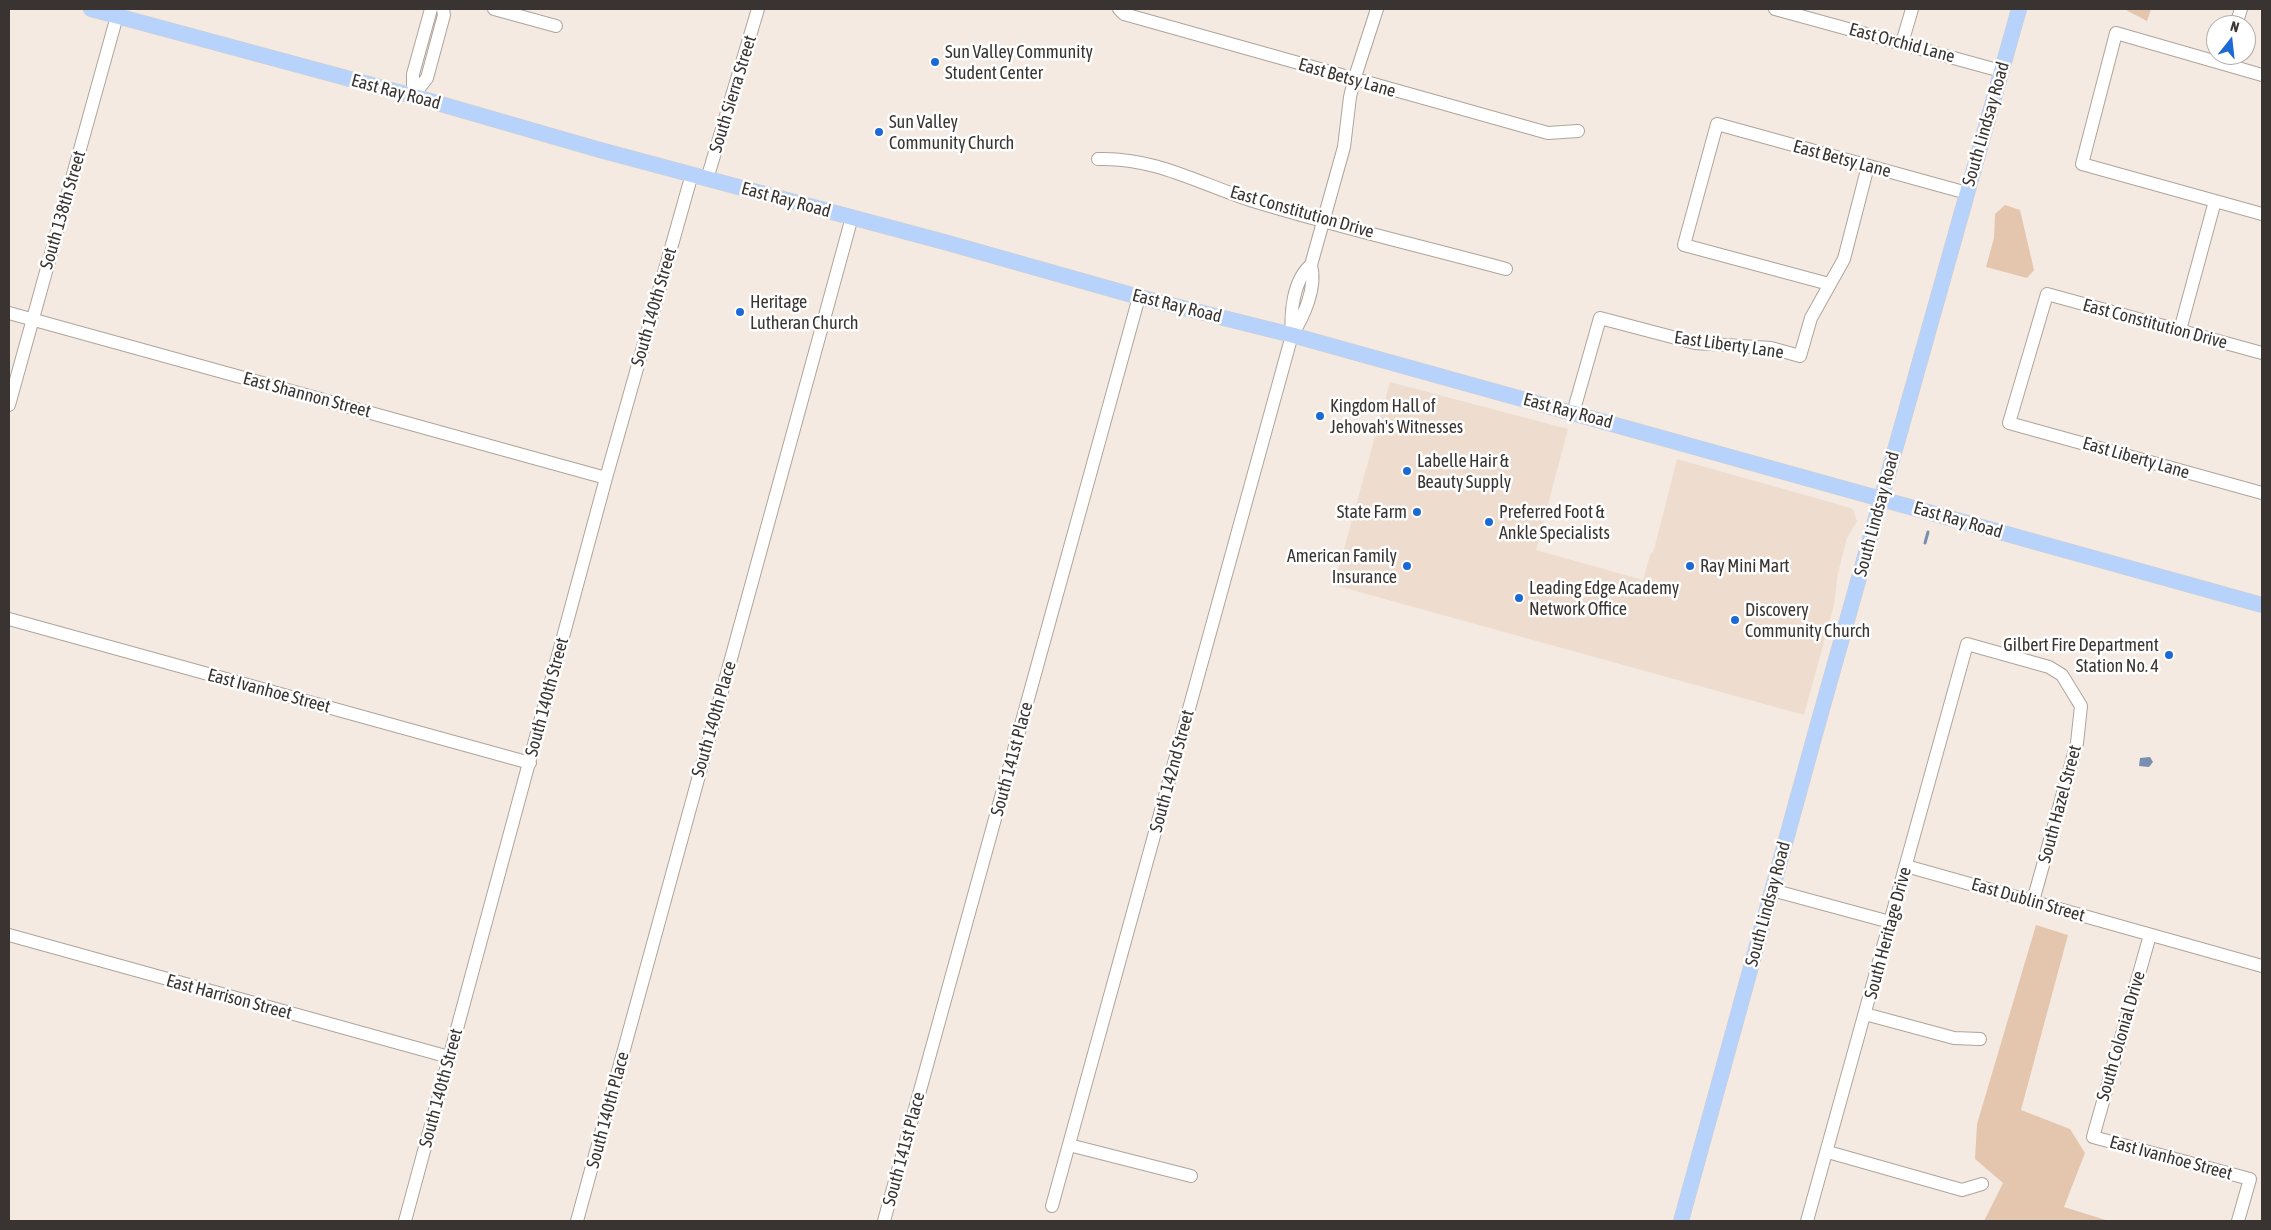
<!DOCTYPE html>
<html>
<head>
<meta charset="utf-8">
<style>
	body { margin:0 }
	#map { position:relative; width:2271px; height:1230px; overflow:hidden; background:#f5eae1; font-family:"Asap Condensed",sans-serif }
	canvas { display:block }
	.frame { position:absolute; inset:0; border:10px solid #393431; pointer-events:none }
	.north { position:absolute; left:2206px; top:15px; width:50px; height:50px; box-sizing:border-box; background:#fff; border:1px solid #b0aead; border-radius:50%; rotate:16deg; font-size:14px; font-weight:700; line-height:20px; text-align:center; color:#393431 }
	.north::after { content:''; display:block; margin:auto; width:18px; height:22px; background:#1b69d4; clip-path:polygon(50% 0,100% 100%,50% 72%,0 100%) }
</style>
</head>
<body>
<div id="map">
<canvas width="2271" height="1230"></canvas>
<div class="frame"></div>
<div class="north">N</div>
</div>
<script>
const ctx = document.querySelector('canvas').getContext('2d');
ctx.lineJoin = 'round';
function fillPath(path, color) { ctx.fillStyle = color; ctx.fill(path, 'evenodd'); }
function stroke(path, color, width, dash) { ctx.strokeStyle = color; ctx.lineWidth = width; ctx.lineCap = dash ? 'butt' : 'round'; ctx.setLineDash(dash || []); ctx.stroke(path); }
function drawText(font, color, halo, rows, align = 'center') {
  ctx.font = font + ' "Asap Condensed",sans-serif'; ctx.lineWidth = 5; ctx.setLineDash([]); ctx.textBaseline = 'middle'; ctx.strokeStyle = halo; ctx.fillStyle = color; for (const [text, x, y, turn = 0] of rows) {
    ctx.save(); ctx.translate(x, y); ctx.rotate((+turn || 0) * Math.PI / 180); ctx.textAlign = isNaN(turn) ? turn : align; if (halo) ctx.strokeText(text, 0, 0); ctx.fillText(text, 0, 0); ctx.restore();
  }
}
fillPath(new Path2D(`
	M1390,382l178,47 -32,121 107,30 8,-28 2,1 24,-94 174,49 3,4 3,9 -10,17 -9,35 -4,32 -30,110 -470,-130z`), '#eeddcf');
fillPath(new Path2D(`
	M2124,9h27l-4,12z
	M2005,205l15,5 14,60 -7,8 -41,-11 8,-29 1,-24z
	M2036,925l32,10 -47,175 49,19 15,24 -21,54 45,14h-125l19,-38 -28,-24 2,-35z`), '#e3c6ad');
fillPath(new Path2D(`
	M2150,757l3,5 -4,5 -10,-1 1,-8z`), '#7a8faf');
stroke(new Path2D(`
	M1925,543l3,-11`), '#7a8faf', 3);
const minor = new Path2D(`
	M494,9l62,17
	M1119,9l5,5 424,119 30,-2
	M1775,9l226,62
	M2236,25l5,-16
	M1902,43l10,-34
	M2262,75l-146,-42 -34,131 180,50
	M413,96l14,-18 17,-63 -1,-6
	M413,96v-22l18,-65
	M1098,159c56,-2 100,24 152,41 84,26 171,46 256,69
	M707,179l51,-170
	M1829,284l-145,-39 33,-121 250,69
	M9,313l597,165
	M2180,330l35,-129
	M1292,335c-2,-22 1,-55 19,-70
	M2262,353l-215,-59 -38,129 253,70
	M9,405l108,-389
	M1573,413l27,-95 95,25 76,5 29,8 11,-38 33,-59 24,-93
	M9,619l521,144
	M1906,866l356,100
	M1772,890l118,32
	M9,935l440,122
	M2150,935l-57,202 157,42 -12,42
	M1865,1014l89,24 26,1
	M1069,1145l122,31
	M1828,1152l134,38 20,-6
	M1052,1206l240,-871c12,-19 25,-48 19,-70l33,-118 6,-50 4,-17 23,-71
	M405,1221l201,-743 86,-304
	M577,1221l275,-1004
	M884,1221l255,-924
	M1807,1221l160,-577 82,23 13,8 19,31 -4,37 -44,158`);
const major = new Path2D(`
	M91,9l322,87 187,54 348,93 191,54 153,38 970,270
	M1681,1221l138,-501 200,-711`);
stroke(minor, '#aea49b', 14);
stroke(major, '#cfcece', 16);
stroke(minor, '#fff', 12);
stroke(major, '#b8d3fb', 15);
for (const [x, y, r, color] of [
	[935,62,5,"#1b69d4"],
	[879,132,5,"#1b69d4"],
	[740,312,5,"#1b69d4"],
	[1320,416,5,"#1b69d4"],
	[1407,471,5,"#1b69d4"],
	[1417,512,5,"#1b69d4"],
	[1489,522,5,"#1b69d4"],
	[1407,566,5,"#1b69d4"],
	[1690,566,5,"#1b69d4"],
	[1519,598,5,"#1b69d4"],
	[1735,620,5,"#1b69d4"],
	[2169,655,5,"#1b69d4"]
]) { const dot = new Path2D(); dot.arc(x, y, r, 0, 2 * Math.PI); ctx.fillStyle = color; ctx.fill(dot); stroke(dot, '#fff', 2); }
drawText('18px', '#393431', '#fff', [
	["East Orchid Lane",1902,43,15],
	["East Betsy Lane",1347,78,16],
	["East Ray Road",396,92,15],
	["South Sierra Street",733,94,-73],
	["South Lindsay Road",1986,124,-74],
	["East Betsy Lane",1842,159,15],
	["East Ray Road",786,200,15],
	["South 138th Street",63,210,-74],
	["East Constitution Drive",1302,212,16],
	["East Ray Road",1177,306,14],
	["South 140th Street",654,307,-74],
	["East Constitution Drive",2155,324,15],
	["East Liberty Lane",1729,345,8],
	["East Shannon Street",307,395,15],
	["East Ray Road",1568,411,15],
	["East Liberty Lane",2136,458,16],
	["South Lindsay Road",1877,514,-75],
	["East Ray Road",1958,520,16],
	["East Ivanhoe Street",269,691,15],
	["South 140th Street",547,697,-75],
	["South 140th Place",714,719,-74],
	["South 141st Place",1012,759,-75],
	["South 142nd Street",1172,771,-75],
	["South Hazel Street",2060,804,-75],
	["East Dublin Street",2028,900,16],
	["South Lindsay Road",1768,904,-75],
	["South Heritage Drive",1888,933,-75],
	["East Harrison Street",229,997,15],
	["South Colonial Drive",2121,1036,-74],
	["South 140th Street",441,1088,-75],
	["South 140th Place",608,1110,-75],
	["South 141st Place",904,1149,-75],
	["East Ivanhoe Street",2171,1158,15]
]);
drawText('18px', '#393431', '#fff', [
	["Sun Valley Community",945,52],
	["Student Center",945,73],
	["Sun Valley",889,122],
	["Community Church",889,143],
	["Heritage",750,302],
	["Lutheran Church",750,323],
	["Kingdom Hall of",1330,406],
	["Jehovah's Witnesses",1330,427],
	["Labelle Hair &",1417,461],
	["Beauty Supply",1417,482],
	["State Farm",1407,512,"right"],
	["Preferred Foot &",1499,512],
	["Ankle Specialists",1499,533],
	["American Family",1397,556,"right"],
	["Insurance",1397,577,"right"],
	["Ray Mini Mart",1700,566],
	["Leading Edge Academy",1529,588],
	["Network Office",1529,609],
	["Discovery",1745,610],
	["Community Church",1745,631],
	["Gilbert Fire Department",2159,645,"right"],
	["Station No. 4",2159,666,"right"]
], 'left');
</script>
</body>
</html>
